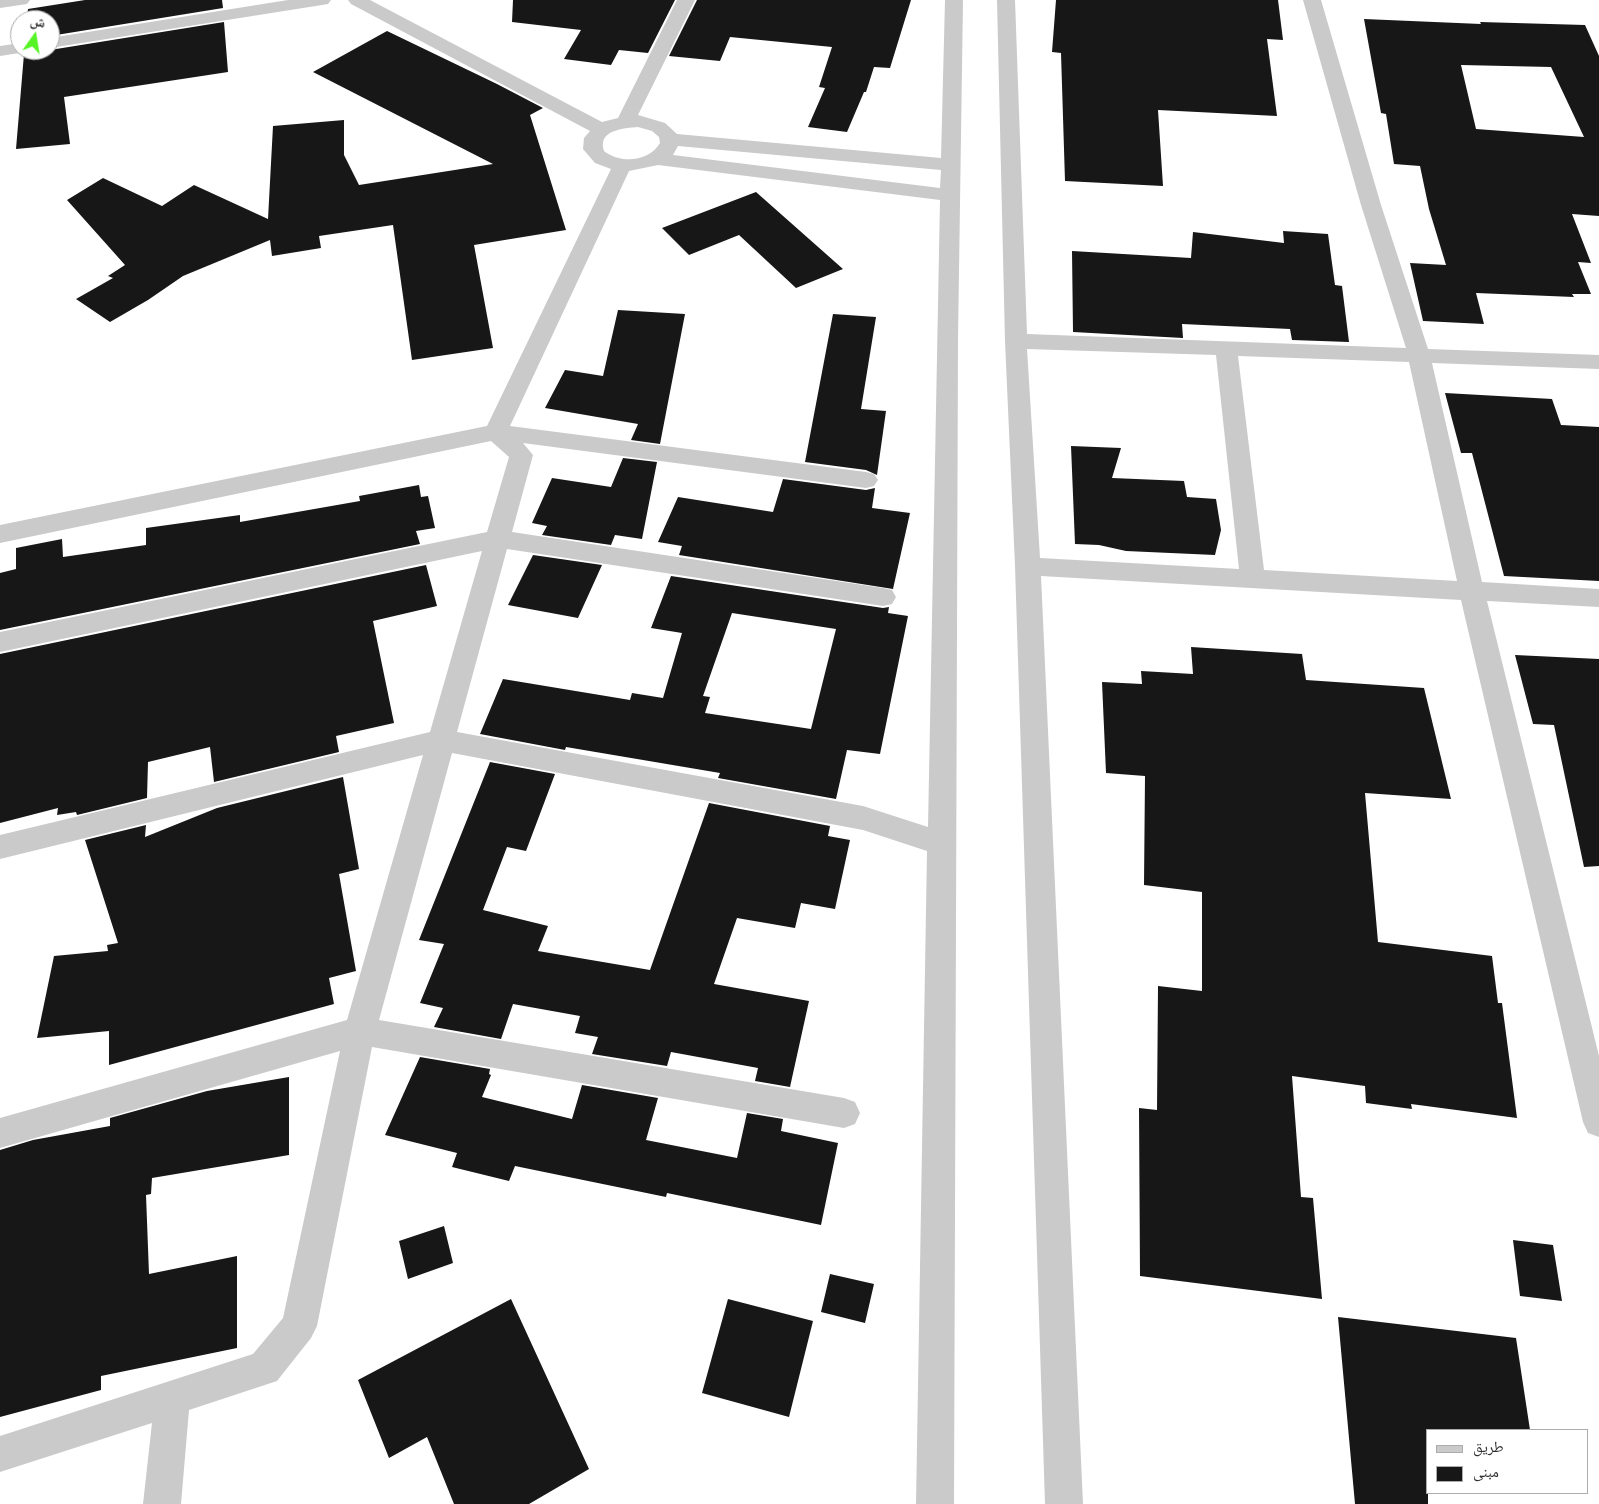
<!DOCTYPE html>
<html>
<head>
<meta charset="utf-8">
<style>
	body { margin:0 }
	#map { position:relative; width:1599px; height:1504px; overflow:hidden; background:#fff; font-family:Cabin,"Noto Naskh Arabic",sans-serif }
	canvas { display:block }
	.legend { position:absolute; left:1426px; top:1429px; width:162px; height:65px; box-sizing:border-box; background:#fff; border:1px solid #acacac; margin:0; padding:6px 9px; list-style:none; font-size:15px; color:#303030 }
	.legend li { display:flex; align-items:center; gap:10px; height:25px }
	.legend b { width:25px; border:1px solid #acacac }
	.north { position:absolute; left:10px; top:10px; width:50px; height:50px; box-sizing:border-box; background:#fff; border:1px solid #acacac; border-radius:50%; rotate:13deg; font-size:14px; font-weight:700; line-height:20px; text-align:center; color:#303030 }
	.north::after { content:''; display:block; margin:auto; width:18px; height:22px; background:#56f426; clip-path:polygon(50% 0,100% 100%,50% 72%,0 100%) }
</style>
</head>
<body>
<div id="map">
<canvas width="1599" height="1504"></canvas>
<ul class="legend">
<li><b style="height:6px;background:#cacaca"></b>طريق</li>
<li><b style="height:14px;background:#171717"></b>مبنى</li>
</ul>
<div class="north">ش</div>
</div>
<script>
const ctx = document.querySelector('canvas').getContext('2d');
ctx.lineJoin = 'round';
function fillPath(path, color) { ctx.fillStyle = color; ctx.fill(path, 'evenodd'); }
fillPath(new Path2D(`
	M85,0h137l1,8 -173,28v-16h-23l1,-11z
	M513,0h162l-27,53 -29,-3 -8,15 -47,-6 17,-29 -69,-8z
	M697,0h214l-21,68 -16,-1 -8,25h-2l-17,40 -39,-5 17,-39 -6,-1 13,-40 -102,-10 -10,24 -51,-5z
	M1056,0h222l5,40 -16,-1 10,77 -119,-6 5,76 -98,-5 -4,-128 -9,-1z
	M1364,19l117,5 -1,-2 105,3 14,31v160l-27,-2 19,49 -13,-1 13,32h-19l2,3 -98,-4 8,31 -61,-3 -13,-58 36,2 -17,-56 -9,-43 -26,-2 -8,-50 -5,-1zM1461,65l90,2 33,70 -108,-8z
	M224,22l4,50 -164,25 6,47 -54,5 8,-95 6,-4h20z
	M387,31l110,53 46,24 -13,7 36,115 -92,15 19,103 -81,12 -19,-135 -74,11 2,12 -49,8 -2,-16 -87,36 -35,24 -38,22 -34,-23 37,-21 -5,-2 17,-11 -58,-65 36,-22 59,28 32,-21 74,34 5,-93 71,-6v35l15,30 134,-21 -180,-92z
	M756,192l87,77 -47,19 -57,-53 -50,20 -27,-27z
	M1283,231l45,3 7,51 7,1 7,56 -57,-2 -2,-11 -108,-5 1,14 -110,-6 -1,-81 119,7 2,-26 91,11z
	M618,310l67,4 -25,130 -29,-4 7,-16 -93,-16 20,-38 38,6z
	M833,314l43,3 -15,92 25,2 -9,64 -11,-5 -61,-8z
	M1445,393l107,6 9,26 38,2v154l-95,-5 -32,-123h-11z
	M1071,446l50,2 -9,30 72,3 3,16 29,2 5,31 -6,25 -89,-4 -27,-6 -24,-1z
	M623,458l34,4 -15,77 -27,-4 -4,10 -69,-10 5,-9 -15,-3 20,-45 59,9z
	M783,479l83,11 9,-2 -3,20 38,5 -17,76 -214,-34 3,-9 -24,-4 20,-45 95,15z
	M419,485l2,12 7,-1 7,32 -19,3 4,13 -420,86v-57l16,-4v-21l46,-9 1,18 83,-12v-17l94,-13v7l120,-21 -1,-5z
	M533,555l69,10 -24,53 -70,-13z
	M426,565l11,41 -64,15 21,102 -58,13 3,16 -125,30 -4,-35 -62,15 -1,36 -70,17 -1,-3 -19,3 1,-7 -58,15v-169z
	M671,576l212,32 6,-1 -1,6 20,3 -28,138 -33,-4 -11,49 -118,-21 2,-5 -154,-26 -1,3 -85,-16 23,-55 127,21 2,-7 31,5 19,-65 -31,-5zM732,613l104,16 -25,100 -106,-16 5,-16 -7,-1z
	M1191,647l111,7 4,26 118,8 27,111 -86,-6 13,149 114,14 6,47h4l15,115 -106,-14 1,5 -46,-6 -1,-17 -73,-10 9,121 12,1 9,101 -182,-23 -1,-168 18,2 1,-124 44,5v-99l-58,-7 1,-109 -39,-3 -4,-91 40,2 -1,-13 52,3z
	M1515,655l84,4v207l-15,1 -30,-142 -21,-1z
	M490,762l65,12 -29,77 -19,-4 -24,63 65,16 -10,25 112,19 59,-167 121,23 -2,10 22,4 -15,69 -34,-6 -6,25 -58,-10 -23,66 95,17 -19,86 -35,-6 3,-13 -87,-16 -4,14 -75,-12 6,-17 -23,-4 5,-17 -67,-12 -12,35 -67,-12 9,-19 -23,-5 24,-59 -25,-4z
	M343,777l16,92 -20,5 17,97 -27,7 5,26 -225,61v-34l-72,7 17,-82 54,-5 -1,-6 11,-2 -33,-103 61,-15 -1,12 72,-29z
	M420,1057l70,12 -1,5 2,1 -9,22 90,22 10,-34 76,13 -12,42 91,18 10,-45 36,6 -2,12 57,12 -17,82 -154,-32 -1,4 -151,-31 -6,15 -57,-14 5,-14 -72,-18z
	M289,1077v78l-137,23 -1,16 -5,1 3,79 88,-18v92l-136,28v14l-101,27v-267l33,-10 77,-14v-8l97,-27z
	M444,1226l9,37 -45,16 -9,-38z
	M1513,1240l40,5 9,56 -42,-5z
	M830,1274l44,10 -9,39 -44,-11z
	M511,1299l78,170 -60,35h-75l-27,-67 -38,21 -31,-78z
	M728,1299l85,22 -24,96 -87,-24z
	M1338,1317l178,21 14,92h-102v74h-73z`), '#171717');
fillPath(new Path2D(`
	M0,0h30l-3,4 -27,4z
	M288,0h43l-3,4 -6,1 -272,43v-10z
	M348,0h22l232,122 16,-4 59,-118h18l-57,115 27,8 12,11 264,24 4,-158h18l-5,339 -4,1165h-38l11,-653 -64,-21 -411,-77 -73,267 465,78 11,4 5,11 -5,11 -11,4 -472,-81 -55,279 -6,12 -34,43 -88,29 -8,94h-38l9,-81 -152,49v-36l253,-82 30,-36 57,-267 -340,97v-30l347,-98 76,-265 -423,104v-24l430,-103 52,-181 -482,101v-20l487,-100 22,-75 -18,-16 -491,102v-18l487,-99 124,-257 -16,-6 -12,-14 1,-11 6,-7 -239,-127zM638,127l14,4 7,6 1,6c-11,19 -40,21 -56,8 -7,-21 20,-23 34,-24zM678,146l263,24 -1,18 -267,-33zM658,165l282,35 -12,627 -65,-21 -406,-74 50,-183 376,57 9,-2 4,-7 -4,-7 -9,-2 -371,-56 21,-77 -10,-12 343,45 8,-2 4,-6 -4,-6 -8,-2 -356,-46 119,-255z
	M997,0h18l12,334 379,14 -45,-143 -58,-205h18l60,205 47,144 171,6v14l-167,-6 50,219 117,7v18l-112,-6 112,455v81l-11,-4 -5,-11 -122,-522 -420,-24 42,928h-38l-30,-938 -10,-225zM1027,349l189,6 23,214 -199,-11zM1238,356l171,6 48,219 -193,-11z
	M20,43v7h8l-2,2 -26,4v-10z`), '#cacaca');
</script>
</body>
</html>
